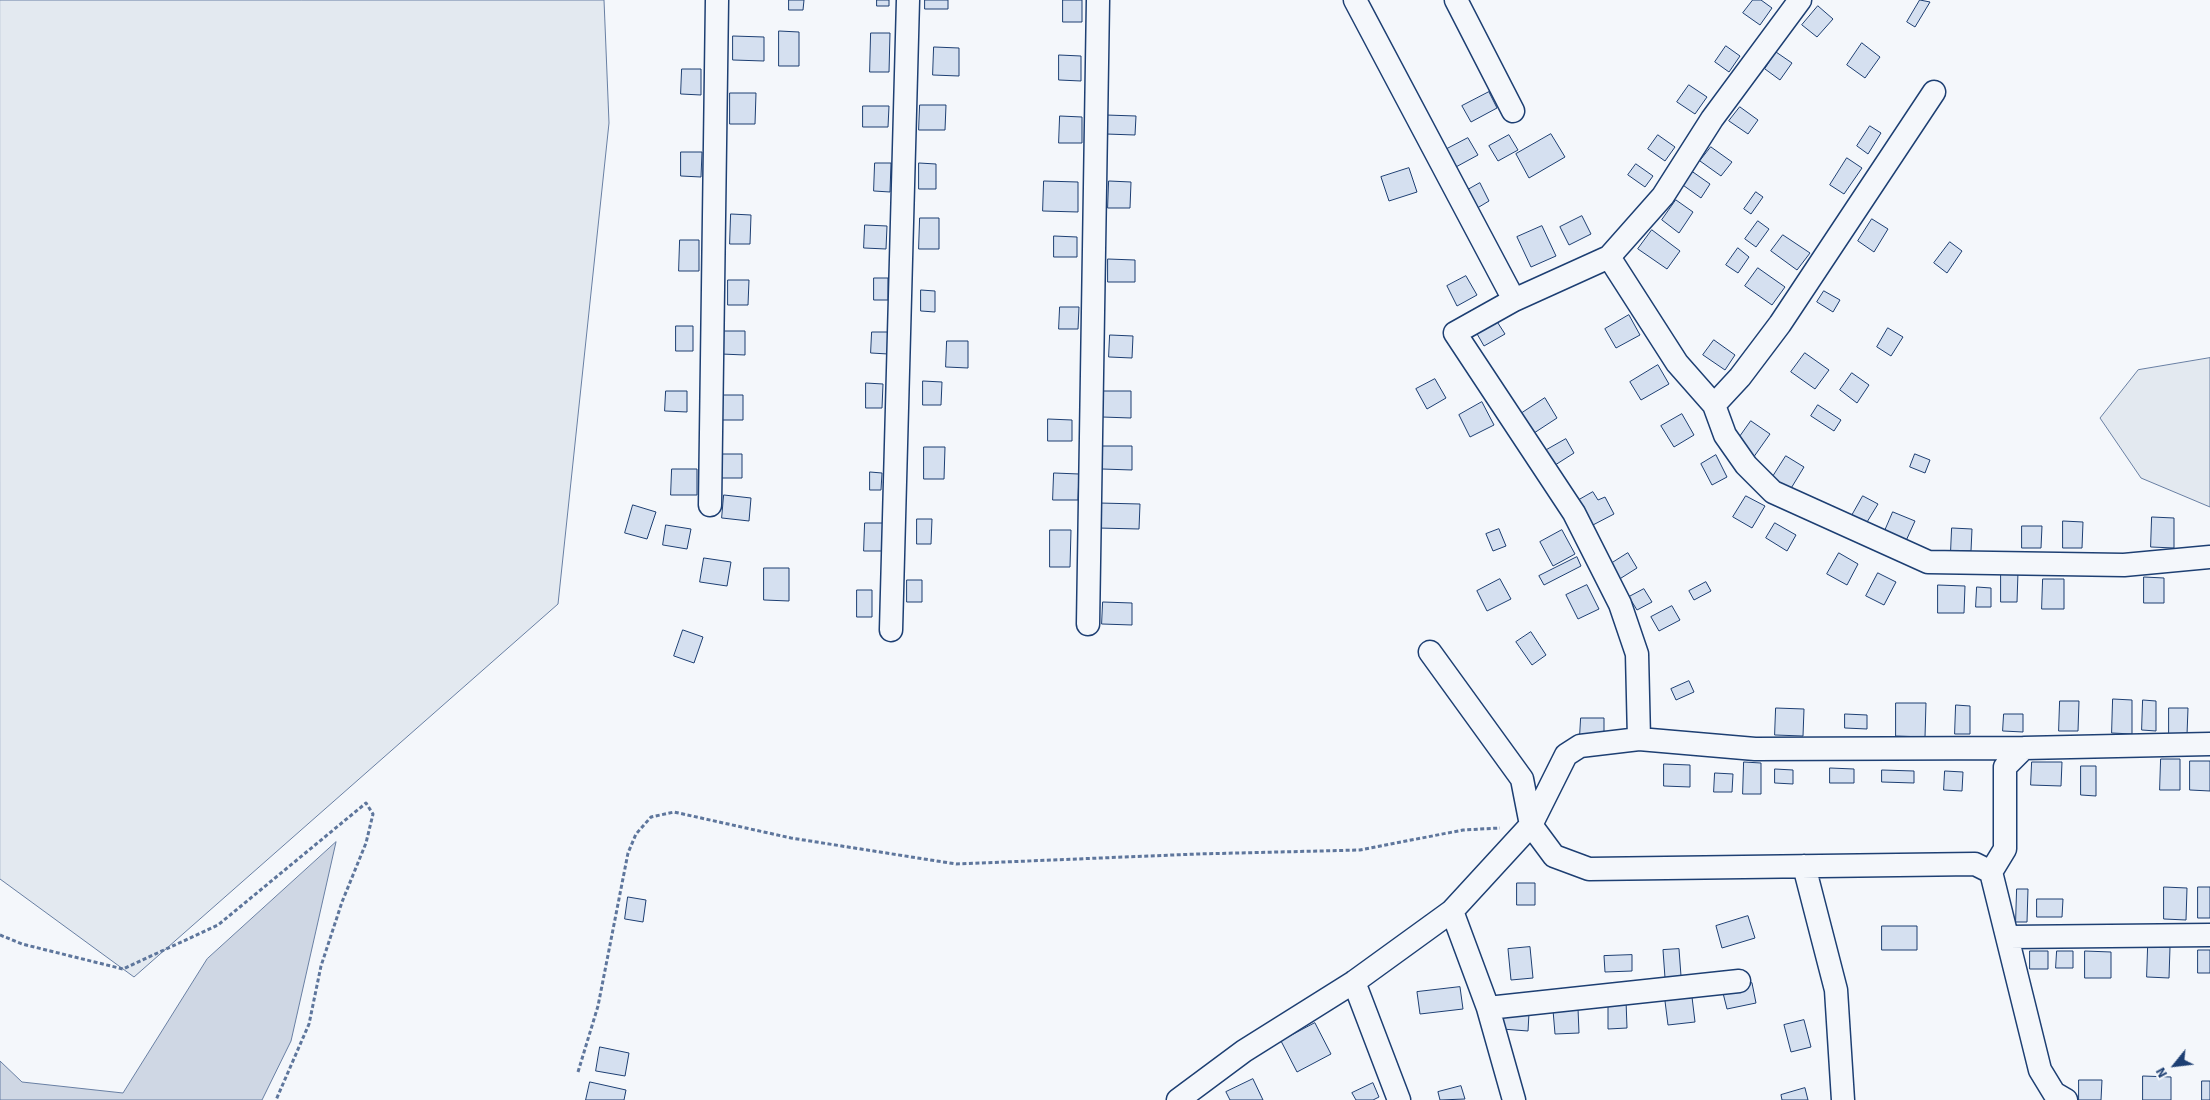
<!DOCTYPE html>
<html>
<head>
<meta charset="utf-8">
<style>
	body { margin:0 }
	#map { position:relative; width:2210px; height:1100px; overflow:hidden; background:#f4f7fb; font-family:"Source Sans 3",sans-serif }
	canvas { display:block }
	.north { position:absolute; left:2150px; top:1040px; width:50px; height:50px; -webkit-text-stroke:4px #f4f7fb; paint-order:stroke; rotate:241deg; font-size:14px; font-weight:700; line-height:20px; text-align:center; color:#1d3f73 }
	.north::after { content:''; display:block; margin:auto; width:18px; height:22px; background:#1d3f73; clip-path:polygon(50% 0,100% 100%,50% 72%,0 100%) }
</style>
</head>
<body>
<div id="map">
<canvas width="2210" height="1100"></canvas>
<div class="north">N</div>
</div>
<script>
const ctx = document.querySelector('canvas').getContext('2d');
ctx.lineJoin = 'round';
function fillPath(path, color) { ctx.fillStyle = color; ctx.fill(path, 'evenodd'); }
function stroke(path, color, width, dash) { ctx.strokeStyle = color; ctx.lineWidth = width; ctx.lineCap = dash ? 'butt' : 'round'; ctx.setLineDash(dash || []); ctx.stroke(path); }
const green = new Path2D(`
	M0,0h604l5,123 -51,481 -424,373 -134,-98z
	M2210,358v149l-69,-29 -41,-60 38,-48z`);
fillPath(green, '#e3e9f0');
stroke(green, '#687fa3', 1);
const water = new Path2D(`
	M336,842l-45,199 -29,59h-262v-39l22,21 101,11 84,-134z`);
fillPath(water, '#cfd7e4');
stroke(water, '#687fa3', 1);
const building = new Path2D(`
	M789,0h15l-1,10h-14z
	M877,0h12v6h-12z
	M925,0h23v9h-23z
	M1063,0h19v22h-19z
	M1753,0h8l11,8 -12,17 -17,-12z
	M1920,0l10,2 -15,25 -8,-5z
	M1818,6l15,13 -16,18 -15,-12z
	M779,31l20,1v34h-20z
	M871,33h19l-1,39h-19z
	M733,36l31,1v24l-31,-1z
	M1862,43l18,14 -15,21 -18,-13z
	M1726,46l14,10 -11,16 -14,-10z
	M934,47l25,1v28l-26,-1z
	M1776,52l16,11 -12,17 -15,-11z
	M1059,55l22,1v25l-22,-1z
	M682,69h19v26l-20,-1z
	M1689,85l18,12 -12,17 -18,-12z
	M1489,92l8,16 -26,14 -9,-16z
	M730,93h26l-1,31h-25z
	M920,105h26l-1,25h-26z
	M863,106h26l-1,21h-25z
	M1740,107l18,13 -10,14 -19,-13z
	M1106,115l30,1 -1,19 -29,-1z
	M1060,116l22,1v26h-23z
	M1870,126l11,7 -13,21 -11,-8z
	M1551,134l14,23 -36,21 -13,-24z
	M1509,135l9,15 -20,11 -9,-15z
	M1658,135l17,12 -10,14 -17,-12z
	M1468,138l10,17 -24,13 -9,-18z
	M1711,147l21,15 -11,14 -21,-15z
	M681,152h21l-1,25 -20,-1z
	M1847,158l15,10 -18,26 -14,-9z
	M875,163h16l-1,29 -16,-1z
	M919,163l17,1v25h-17z
	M1636,164l17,12 -8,11 -17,-12z
	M1409,168l8,24 -28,9 -8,-24z
	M1690,170l20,14 -9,14 -21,-15z
	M1044,181l34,1v30l-35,-1z
	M1109,181l22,1 -1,26h-22z
	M1480,183l9,18 -15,9 -10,-18z
	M1756,192l7,5 -12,17 -7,-5z
	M1676,200l17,12 -14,21 -17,-13z
	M731,214l20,1 -1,29h-20z
	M1582,216l9,18 -22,11 -9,-18z
	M920,218h19v31h-20z
	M1872,219l16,10 -14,23 -16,-11z
	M1758,221l11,8 -13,18 -11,-8z
	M865,225l22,1 -1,23 -22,-1z
	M1542,226l14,30 -25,11 -14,-30z
	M1652,230l28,21 -13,18 -29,-20z
	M1783,235l27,18 -13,17 -26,-19z
	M1054,236l23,1v20h-23z
	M680,240h19v31h-20z
	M1950,242l12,9 -15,22 -13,-10z
	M1738,248l11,9 -11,16 -12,-8z
	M1108,259l27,1v22h-27z
	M1758,268l27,19 -13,18 -27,-19z
	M1466,276l11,19 -20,11 -10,-20z
	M874,278h14v22h-14z
	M728,280h21l-1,25h-20z
	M921,290l14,1v21l-14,-1z
	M1824,291l16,9 -7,12 -16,-10z
	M1060,307h19l-1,22h-19z
	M1629,315l11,20 -24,13 -11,-19z
	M1496,320l9,14 -21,12 -8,-14z
	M676,326h17v25h-17z
	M1888,328l15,9 -12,19 -14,-9z
	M722,331h23v24l-24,-1z
	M872,332h17l-1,22 -17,-1z
	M1110,335l23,1 -1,22 -23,-1z
	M1714,340l21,15 -10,15 -22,-15z
	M947,341h21v27l-22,-1z
	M1805,353l24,17 -14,19 -24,-17z
	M1658,365l11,19 -28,16 -11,-18z
	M1852,373l17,12 -12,18 -17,-13z
	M1435,379l11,19 -19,11 -11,-20z
	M923,381l19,1 -1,23h-18z
	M866,383l17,1 -1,24h-16z
	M666,391h21v21l-22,-1z
	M1102,391h29v27l-29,-1z
	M723,395h20v25h-21z
	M1545,398l12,20 -26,17 -12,-20z
	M1482,402l12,23 -24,12 -11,-22z
	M1818,405l23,15 -7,11 -23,-15z
	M1682,414l12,21 -20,12 -13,-21z
	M1048,419l24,1v21h-24z
	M1751,421l19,13 -17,24 -19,-13z
	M1566,439l8,14 -22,14 -9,-15z
	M1102,446h30v24l-30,-1z
	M924,447h21l-1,32h-20z
	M721,454h21v24h-21z
	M1915,454l15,6 -5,13 -15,-6z
	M1716,455l11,22 -15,8 -11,-21z
	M1786,456l18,11 -14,23 -18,-12z
	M672,469h25v26h-26z
	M870,472l12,1 -1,17h-11z
	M1054,473l25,1 -1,26h-25z
	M1593,492l5,8 7,-3 9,17 -23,12 -12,-26z
	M724,495l27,3 -2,23 -27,-3z
	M1746,496l19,10 -13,22 -19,-11z
	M1863,496l15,8 -14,23 -14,-8z
	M1099,503l41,1 -1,25 -41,-1z
	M633,505l23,7 -9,27 -22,-6z
	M1893,512l22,9 -10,22 -21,-10z
	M2152,517l22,1v30l-23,-1z
	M917,519h15l-1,25h-14z
	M2063,521l20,1 -1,26h-19z
	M865,523h19l-1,28h-19z
	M1775,523l21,12 -9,16 -21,-13z
	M666,525l25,4 -4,20 -24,-4z
	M2022,526h20l-1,22h-19z
	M1952,528l20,1 -1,22h-20z
	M1499,529l7,17 -13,5 -7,-17z
	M1050,530h21l-1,37h-20z
	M1562,530l13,24 -22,12 -13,-24z
	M1628,553l9,15 -19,12 -9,-15z
	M1839,553l19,11 -11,21 -20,-11z
	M1577,557l4,9 -37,19 -5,-9z
	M704,558l27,4 -4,24 -27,-4z
	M764,568h25v33l-25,-1z
	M2001,571l17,1 -1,30h-16z
	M1878,573l18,9 -12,23 -18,-9z
	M2144,577l20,1v25h-20z
	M1500,579l11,20 -24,12 -10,-20z
	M2043,579h21v30h-22z
	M907,580h15v22h-15z
	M1706,582l5,9 -17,9 -5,-9z
	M1587,585l12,24 -21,10 -12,-24z
	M1938,585l27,1 -1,27h-26z
	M1977,587l14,1v19h-15z
	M1644,589l8,13 -15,8 -8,-13z
	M857,590h15v27h-15z
	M1103,602l29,1v22l-30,-1z
	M1672,606l8,14 -21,11 -8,-14z
	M683,630l20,7 -9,26 -20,-7z
	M1531,632l15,23 -14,10 -16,-23z
	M1689,681l5,11 -18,8 -5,-11z
	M2113,699l19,1v34l-20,-1z
	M2143,700l13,1v30l-14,-1z
	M2060,701h19l-1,30h-19z
	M1896,703h30l-1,34 -29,-1z
	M1956,705l14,1v28h-15z
	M1776,708l28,1 -1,27 -28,-1z
	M2169,708h19l-1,27 -18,-1z
	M1845,714l22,1v14l-22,-1z
	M2004,714h19v18l-20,-1z
	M1581,718h23v18h-24z
	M2161,759h19v31h-20z
	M2190,761h20v30l-20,-1z
	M1744,762l17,1v31h-18z
	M2032,762h30l-1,24 -30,-1z
	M1664,764l26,1v22l-26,-1z
	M2081,766h15v30l-15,-1z
	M1830,768l24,1v14h-24z
	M1775,769l18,1v14l-18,-1z
	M1882,770l32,1v12l-32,-1z
	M1945,771l18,1 -1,19 -18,-1z
	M1715,773l18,1 -1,18h-18z
	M1517,883h18v22h-18z
	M2164,887l23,1 -1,32 -22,-1z
	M2198,887h12v31h-12z
	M2017,889h11l-1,33h-11z
	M628,897l18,3 -3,22 -18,-3z
	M2037,899h26l-1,18h-25z
	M1748,916l7,22 -33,10 -6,-22z
	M1882,926h35v24h-35z
	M1530,947l3,31 -22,2 -3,-31z
	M2148,947h22l-1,31 -22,-1z
	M1679,949l2,27 -16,2 -2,-28z
	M2198,950h12v23h-12z
	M2030,951h18v18h-18z
	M2057,951h16v17h-17z
	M2085,951l26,1v26h-26z
	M1632,955v16l-27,1 -1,-16z
	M1752,983l4,20 -29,6 -5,-20z
	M1460,987l3,22 -43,5 -3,-22z
	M1692,997l3,25 -27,3 -3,-24z
	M1626,1000l1,28 -19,1v-28z
	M1578,1008l1,25 -24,1 -2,-24z
	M1503,1012l26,1 -1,18 -26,-2z
	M1804,1020l7,27 -20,5 -7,-27z
	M1315,1023l16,31 -34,18 -16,-31z
	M600,1047l29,6 -4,23 -29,-5z
	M2143,1076l28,1v23h-28z
	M1253,1079l10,21h-33l-4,-8z
	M2079,1080h23l-1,20h-22z
	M2202,1081h8v19h-8z
	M590,1082l36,8 -2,10h-38z
	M1373,1083l6,14 -6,3h-17l-4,-7z
	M1461,1086l4,13 -25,1 -2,-8z
	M1805,1088l3,12h-26l-1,-5z`);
fillPath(building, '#d5e0f0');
stroke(building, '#1d3f73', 1);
const minor = new Path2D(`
	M1355,0l159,300
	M1456,0l57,111
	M1609,257l68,106 37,42 11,30 21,30 27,27 155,70 196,3 86,-8
	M1714,405l26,-28 40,-53 154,-232
	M710,505l7,-505
	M1088,624l10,-624
	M891,630l17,-630
	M1430,652l92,127 9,46 23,31 35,13 386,-5 16,8 49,198 14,23 12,7
	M1639,739l116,10 269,-1
	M1804,866l32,124 7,110
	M1991,872l14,-23v-82l19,-19 186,-4
	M1452,911l36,97 26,92
	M2009,937l201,-2
	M1354,982l45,118
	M1488,1008l251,-27
	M1178,1100l66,-49 110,-69 98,-71 79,-86 35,-70 14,-9 59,-7 -2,-85 -17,-50 -46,-91 -119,-180 59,-33 95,-43 54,-61 49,-77 88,-119`);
stroke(minor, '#1d3f73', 25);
stroke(new Path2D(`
	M0,935l22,9 101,25 95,-44 148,-122 7,11 -7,29 -24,59 -21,64 -12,58 -33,76
	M578,1072l20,-66 30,-153 8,-19 15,-17 23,-5 117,26 165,26 241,-10 163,-4 103,-20 37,-2`), '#5e769c', 3, [4, 2.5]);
stroke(minor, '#f4f7fb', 22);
</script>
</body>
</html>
